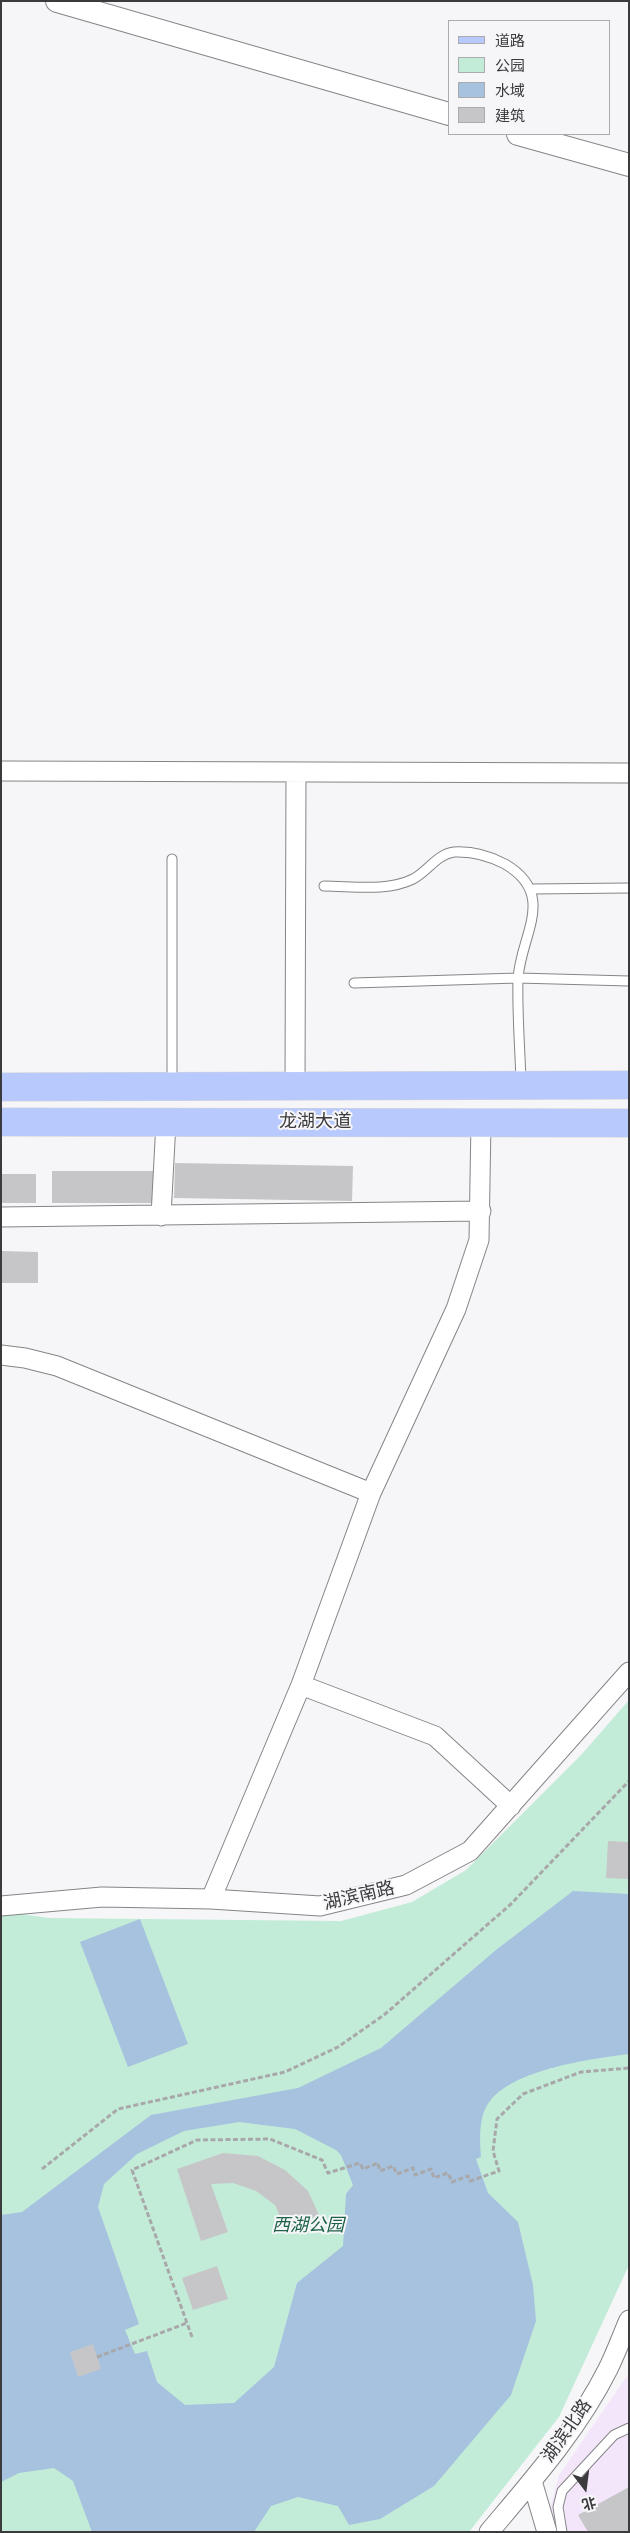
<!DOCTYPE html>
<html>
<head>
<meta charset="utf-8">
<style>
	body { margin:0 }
	#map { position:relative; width:630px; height:2533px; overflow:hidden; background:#f6f6f9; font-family:"Zilla Slab","Noto Sans SC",serif }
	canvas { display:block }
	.frame { position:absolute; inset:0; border:2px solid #3b3b3d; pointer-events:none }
	.legend { position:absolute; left:448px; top:20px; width:162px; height:115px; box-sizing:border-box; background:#f6f6f9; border:1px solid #ababae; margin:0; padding:6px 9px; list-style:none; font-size:15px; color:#3b3b3d }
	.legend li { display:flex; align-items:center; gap:10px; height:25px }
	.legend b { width:25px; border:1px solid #ababae }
	.north { position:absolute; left:560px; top:2463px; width:50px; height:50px; -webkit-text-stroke:4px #f6f6f9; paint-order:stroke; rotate:165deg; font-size:14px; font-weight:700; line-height:20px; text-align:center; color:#3b3b3d }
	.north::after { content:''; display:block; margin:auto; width:18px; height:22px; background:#3b3b3d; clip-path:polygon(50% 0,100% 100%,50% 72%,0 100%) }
</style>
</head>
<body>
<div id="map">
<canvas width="630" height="2533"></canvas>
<div class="frame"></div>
<ul class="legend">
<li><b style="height:6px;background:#b8c9fd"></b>道路</li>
<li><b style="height:14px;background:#c3ecd8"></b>公园</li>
<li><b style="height:14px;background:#a6c2df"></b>水域</li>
<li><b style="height:14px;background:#c6c6c9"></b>建筑</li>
</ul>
<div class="north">北</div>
</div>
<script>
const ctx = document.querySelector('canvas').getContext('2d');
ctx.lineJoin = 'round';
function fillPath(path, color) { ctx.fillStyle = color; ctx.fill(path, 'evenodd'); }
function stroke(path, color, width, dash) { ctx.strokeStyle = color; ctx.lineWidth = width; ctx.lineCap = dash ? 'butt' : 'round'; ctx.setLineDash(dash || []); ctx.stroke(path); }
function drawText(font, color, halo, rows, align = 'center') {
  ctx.font = font + ' "Zilla Slab","Noto Sans SC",serif'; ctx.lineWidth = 4; ctx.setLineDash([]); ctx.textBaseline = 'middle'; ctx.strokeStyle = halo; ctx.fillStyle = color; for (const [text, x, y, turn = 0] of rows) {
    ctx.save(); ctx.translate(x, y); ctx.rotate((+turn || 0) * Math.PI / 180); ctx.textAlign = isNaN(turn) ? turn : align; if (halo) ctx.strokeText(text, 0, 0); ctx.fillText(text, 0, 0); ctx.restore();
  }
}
fillPath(new Path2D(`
	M629,2373v159h-76l-5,-16 11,-41z`), '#f4e6fa');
fillPath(new Path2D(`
	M629,1700v565l-70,152 -90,115h-468v-621l48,7 292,3 71,-19 54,-32 115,-115z`), '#c3ecd8');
fillPath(new Path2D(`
	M573,1891l56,3v160c-39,5 -114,15 -139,47 -12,15 -10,38 -9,56l-5,2 12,34 30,29 15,63 3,36 -25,74 -77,91 -54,33 -31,6 -11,-19 -40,-9 -27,9 -17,26h-162l-19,-51 -19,-13 -35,5 -18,9v-267l21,-3 129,-97 147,-27 83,-40 115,-98zM239,2122l56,7 41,21 5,5 12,30 -7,9 -3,52 -46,37 -23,84 -40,36 -49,2 -28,-23 -10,-31 -12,3 -10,-24 14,-6 -41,-117 6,-23 33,-30 47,-23z
	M140,1919l48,125 -60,23 -48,-125z`), '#a6c2df');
fillPath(new Path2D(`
	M175,1163l178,3 -1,35 -178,-3z
	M52,1171h102v32h-102z
	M1,1174h35v29h-35z
	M1,1251l37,1v31h-37z
	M608,1841l21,1v37l-23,-1z
	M223,2153l35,3 27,14 23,21 11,24 -33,15 -11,-25 -19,-14 -23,-8 -22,1 17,48 -27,9 -24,-72z
	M217,2266l11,33 -35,11 -11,-32z
	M93,2344l8,25 -23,8 -8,-25z
	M629,2487v45h-41l-10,-17z`), '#c6c6c9');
const service = new Path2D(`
	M324,886c28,0 63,6 89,-7 14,-7 24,-25 41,-27 19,-1 34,3 51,12 53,31 15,72 13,115 -1,34 2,69 3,103
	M531,889l98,-1
	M354,983l164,-5 111,3
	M172,1084v-225
	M562,2532l-4,-25 4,-16 52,-56 15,-7`);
const minor = new Path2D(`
	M1,771l628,2
	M295,1086l1,-314
	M161,1216l5,-94
	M1,1217l480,-6
	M1,1355l24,3 32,8 314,127
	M301,1685l134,51 76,70
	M211,1899l90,-214 70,-192 85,-184 23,-69 2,-118
	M1,1906l101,-9 109,2 109,7 86,-21 64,-34 159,-179
	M532,2481l15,51
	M489,2532c43,-51 89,-103 119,-163 8,-16 14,-33 21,-49`);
const tertiary = new Path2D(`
	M57,1l392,113
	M518,134l111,31`);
const primary = new Path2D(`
	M1,1087l628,-2
	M1,1122l628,1`);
stroke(service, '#858588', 11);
stroke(minor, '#858588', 21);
stroke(tertiary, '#858588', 24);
stroke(primary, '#d4d4d4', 29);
stroke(new Path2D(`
	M42,2169l76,-60 167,-37 53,-25 46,-32 127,-111 118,-123
	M192,2337l-60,-167 65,-30 73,-1 52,21 6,13 32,-10 3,6 15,-6 2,8 13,-5 4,8 16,-6 2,7 16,-6 3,9 14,-5 4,9 16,-6 2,5 29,-10 -6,-20 4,-32 26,-25 58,-22 48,-4
	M97,2357l90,-34`), '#a8a8ab', 3, [5, 2.5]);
stroke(service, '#fff', 9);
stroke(minor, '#fff', 19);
stroke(tertiary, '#fff', 22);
stroke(primary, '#b8c9fd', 28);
drawText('18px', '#3b3b3d', '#f6f6f9', [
	["龙湖大道",315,1122],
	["湖滨南路",359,1896,-13],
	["湖滨北路",567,2431,-55]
]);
drawText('italic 18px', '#1d6247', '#f6f6f9', [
	["西湖公园",308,2226]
]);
</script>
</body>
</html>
